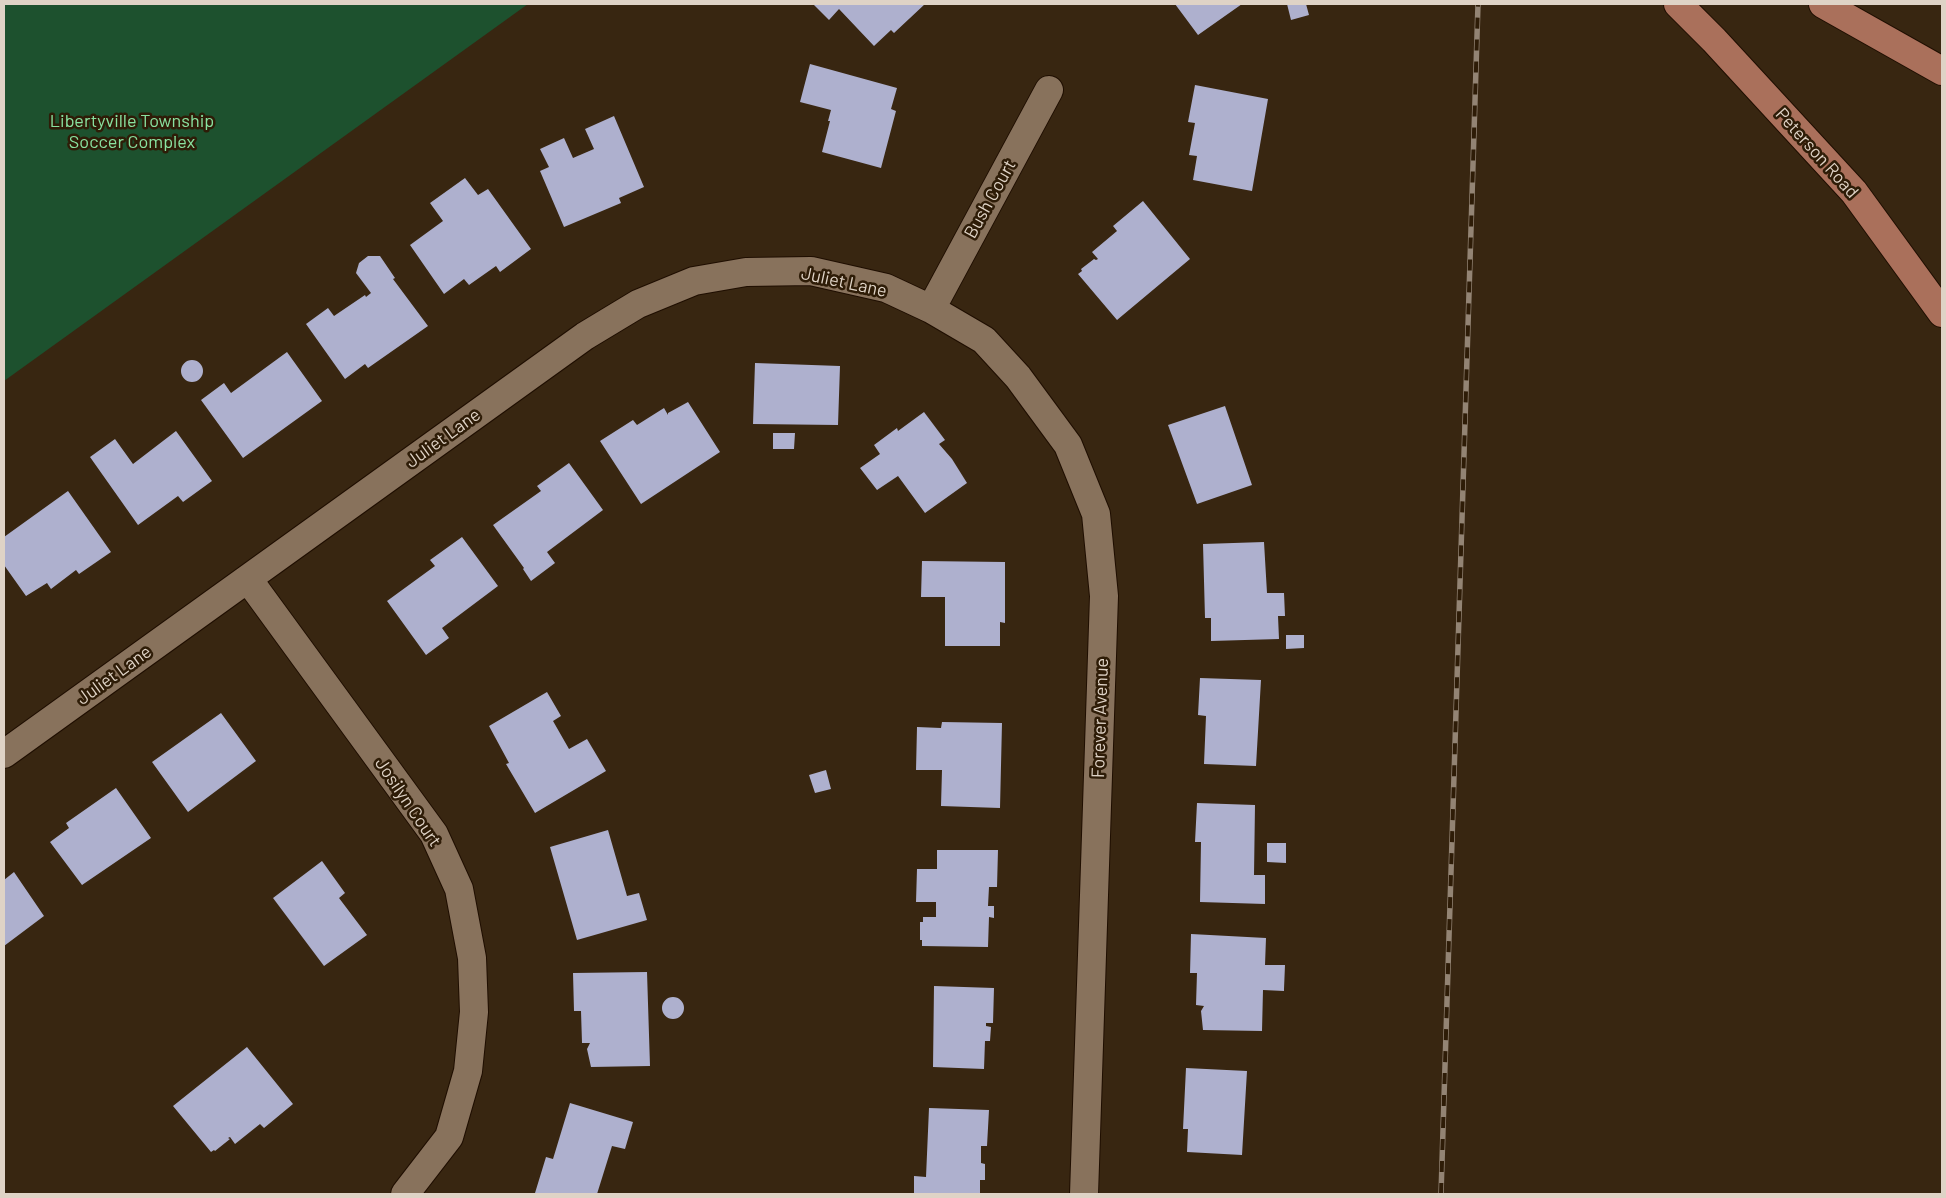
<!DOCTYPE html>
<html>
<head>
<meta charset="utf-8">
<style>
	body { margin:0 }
	#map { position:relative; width:1946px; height:1198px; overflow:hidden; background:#382611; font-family:Barlow,sans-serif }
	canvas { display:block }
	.frame { position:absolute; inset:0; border:5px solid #dfd3c6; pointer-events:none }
</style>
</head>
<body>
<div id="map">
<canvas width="1946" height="1198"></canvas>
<div class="frame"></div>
</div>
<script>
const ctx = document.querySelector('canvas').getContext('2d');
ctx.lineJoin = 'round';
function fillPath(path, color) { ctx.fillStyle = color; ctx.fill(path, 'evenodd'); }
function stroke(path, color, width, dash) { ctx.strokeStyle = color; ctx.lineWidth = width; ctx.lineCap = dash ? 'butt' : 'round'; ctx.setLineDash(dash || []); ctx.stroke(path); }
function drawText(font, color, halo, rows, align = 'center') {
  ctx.font = font + ' Barlow,sans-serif'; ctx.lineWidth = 5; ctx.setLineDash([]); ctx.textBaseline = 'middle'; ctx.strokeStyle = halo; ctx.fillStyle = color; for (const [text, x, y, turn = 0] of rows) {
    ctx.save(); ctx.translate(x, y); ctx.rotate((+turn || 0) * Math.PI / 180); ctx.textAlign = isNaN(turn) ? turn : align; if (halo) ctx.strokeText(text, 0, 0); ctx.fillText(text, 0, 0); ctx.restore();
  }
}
fillPath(new Path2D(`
	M4,4h524l-524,377z`), '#1d512e');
fillPath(new Path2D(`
	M813,4h112l-31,29 -3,-3 -17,16 -35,-37 -10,11z
	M1175,4h67l-44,31z
	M1287,4h19l3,11 -18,5z
	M810,64l87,24 -6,21 5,2 -15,57 -59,-16 8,-31h-2l3,-11 -31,-8z
	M1195,85l73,14 -16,92 -59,-11 4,-24 -8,-1 6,-32 -7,-1z
	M614,116l30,71 -25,11 2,5 -57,24 -24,-56 9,-4 -9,-18 24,-11 9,20 21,-9 -9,-20z
	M465,178l13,17 10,-6 43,60 -31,23 -4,-6 -27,19 -5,-6 -20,15 -34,-49 33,-24 -13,-18z
	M1143,201l47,58 -73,61 -39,-46 4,-3 -1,-2 13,-10 2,1 2,-1 -6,-7 25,-21 -4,-5z
	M368,256h12l15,22 -2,1 35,47 -60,42 -3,-4 -20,15 -39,-55 22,-16 6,8 31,-21 1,2 5,-4 -15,-20 3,-10z
	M287,352l35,49 -79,57 -42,-58 23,-17 7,10z
	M181 371a11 11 0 1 1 22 0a11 11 0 1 1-22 0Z
	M755,363l85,3 -2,59 -85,-1z
	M688,402l32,50 -79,52 -41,-63 33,-21 4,5 27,-17 4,7v-2z
	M1225,406l27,79 -55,19 -29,-79z
	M924,412l21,28 -6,4 13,15 15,24 -42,30 -27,-37 -21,14 -17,-22 20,-14 -6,-9 23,-17 1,3z
	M176,431l36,50 -29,21 -5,-6 -40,29 -48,-68 25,-18 18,25z
	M773,433h22l-1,16h-21z
	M569,463l34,47 -56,42 8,11 -24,18 -8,-12 1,-1 -31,-43 48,-34 -4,-5z
	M68,491l43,61 -32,22 -3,-4 -25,19 -4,-6 -21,13 -22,-31v-28z
	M462,537l36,49 -56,42 7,10 -23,17 -39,-54 48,-35 -5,-6z
	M1264,542l3,51h17l1,23h-7l1,23 -68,2v-23h-6l-2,-74z
	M922,561l83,1v61l-5,-1v24h-55v-49h-24z
	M1286,635h18v13l-18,1z
	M1200,678l61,2 -5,86 -52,-2 2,-48 -8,-1z
	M547,692l14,24 -8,5 16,28 18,-10 19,32 -71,42 -29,-49 3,-1 -20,-37z
	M221,713l35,48 -68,51 -36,-50z
	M942,722l60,1 -2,85 -59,-2 1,-36h-26l1,-43 24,1z
	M826,770l5,19 -16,4 -6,-18z
	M116,788l35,50 -69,47 -32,-43 19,-14 -3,-5z
	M1197,803l58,2 -1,70h11v29l-65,-2 1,-60h-6z
	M608,830l19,66 12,-3 8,27 -70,20 -27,-93z
	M1267,843h19v20l-19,-1z
	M937,850h61l-1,37h-8l-1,19h6v12l-5,-1 -1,30 -66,-1v-6h-2v-18h3v-5h13v-15h-20l1,-33h20z
	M322,861l23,32 -6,5 28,37 -43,31 -51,-68z
	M14,872l30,44 -40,30v-66z
	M1191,934l75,4 -1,27h20l-1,24v2l-21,-1 -1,41 -59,-1 -2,-19 3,-5 -8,-1 1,-32h-7z
	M647,972l3,94 -59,1 -4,-18 3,-6h-8l-1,-32h-7l-1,-38z
	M934,986l60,2 -1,35h-7v3l5,1 -1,14h-5l-1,28 -51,-2z
	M662 1008a11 11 0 1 1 22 0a11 11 0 1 1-22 0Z
	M247,1047l46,57 -29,24 -4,-4 -25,20 -5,-7 -2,1 2,1 -15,12 -1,-1 -3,2 -38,-46z
	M1186,1068l61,3 -5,84 -55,-3 1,-23h-5z
	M570,1103l63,19 -8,27 -13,-3 -15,48 -62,-1 11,-36 7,2z
	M929,1108l60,2 -2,36h-6v17l4,1v16h-5v14h-66v-18l12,1z`), '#aeb0ce');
const minor = new Path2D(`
	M931,309l118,-219
	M248,579l186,255 25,55 13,69 2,54 -6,59 -19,66 -44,57
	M4,754l581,-418 53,-32 56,-23 52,-9 65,-1 75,17 45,21 53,31 34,37 50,68 28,69 8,82 -20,598`);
const major = new Path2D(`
	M1678,4l36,36 140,152 88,121
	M1823,4l119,67`);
stroke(minor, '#1f0e00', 30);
stroke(major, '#1f0e00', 30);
stroke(minor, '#88725c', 28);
stroke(major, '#aa705b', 28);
const rail = new Path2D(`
	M1441,1194l37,-1190`);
stroke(rail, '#938474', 5.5);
stroke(rail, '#2e1c07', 4, [11]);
drawText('18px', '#89e2a0', '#2e1c07', [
	["Libertyville Township",132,121],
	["Soccer Complex",132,142]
]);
drawText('18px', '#dfd3c6', '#2e1c07', [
	["Peterson Road",1817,153,48],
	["Bush Court",990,199,-61],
	["Juliet Lane",844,282,12],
	["Juliet Lane",443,438,-36],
	["Juliet Lane",114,675,-36],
	["Forever Avenue",1100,718,-88],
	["Josilyn Court",408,802,56]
]);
</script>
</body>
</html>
